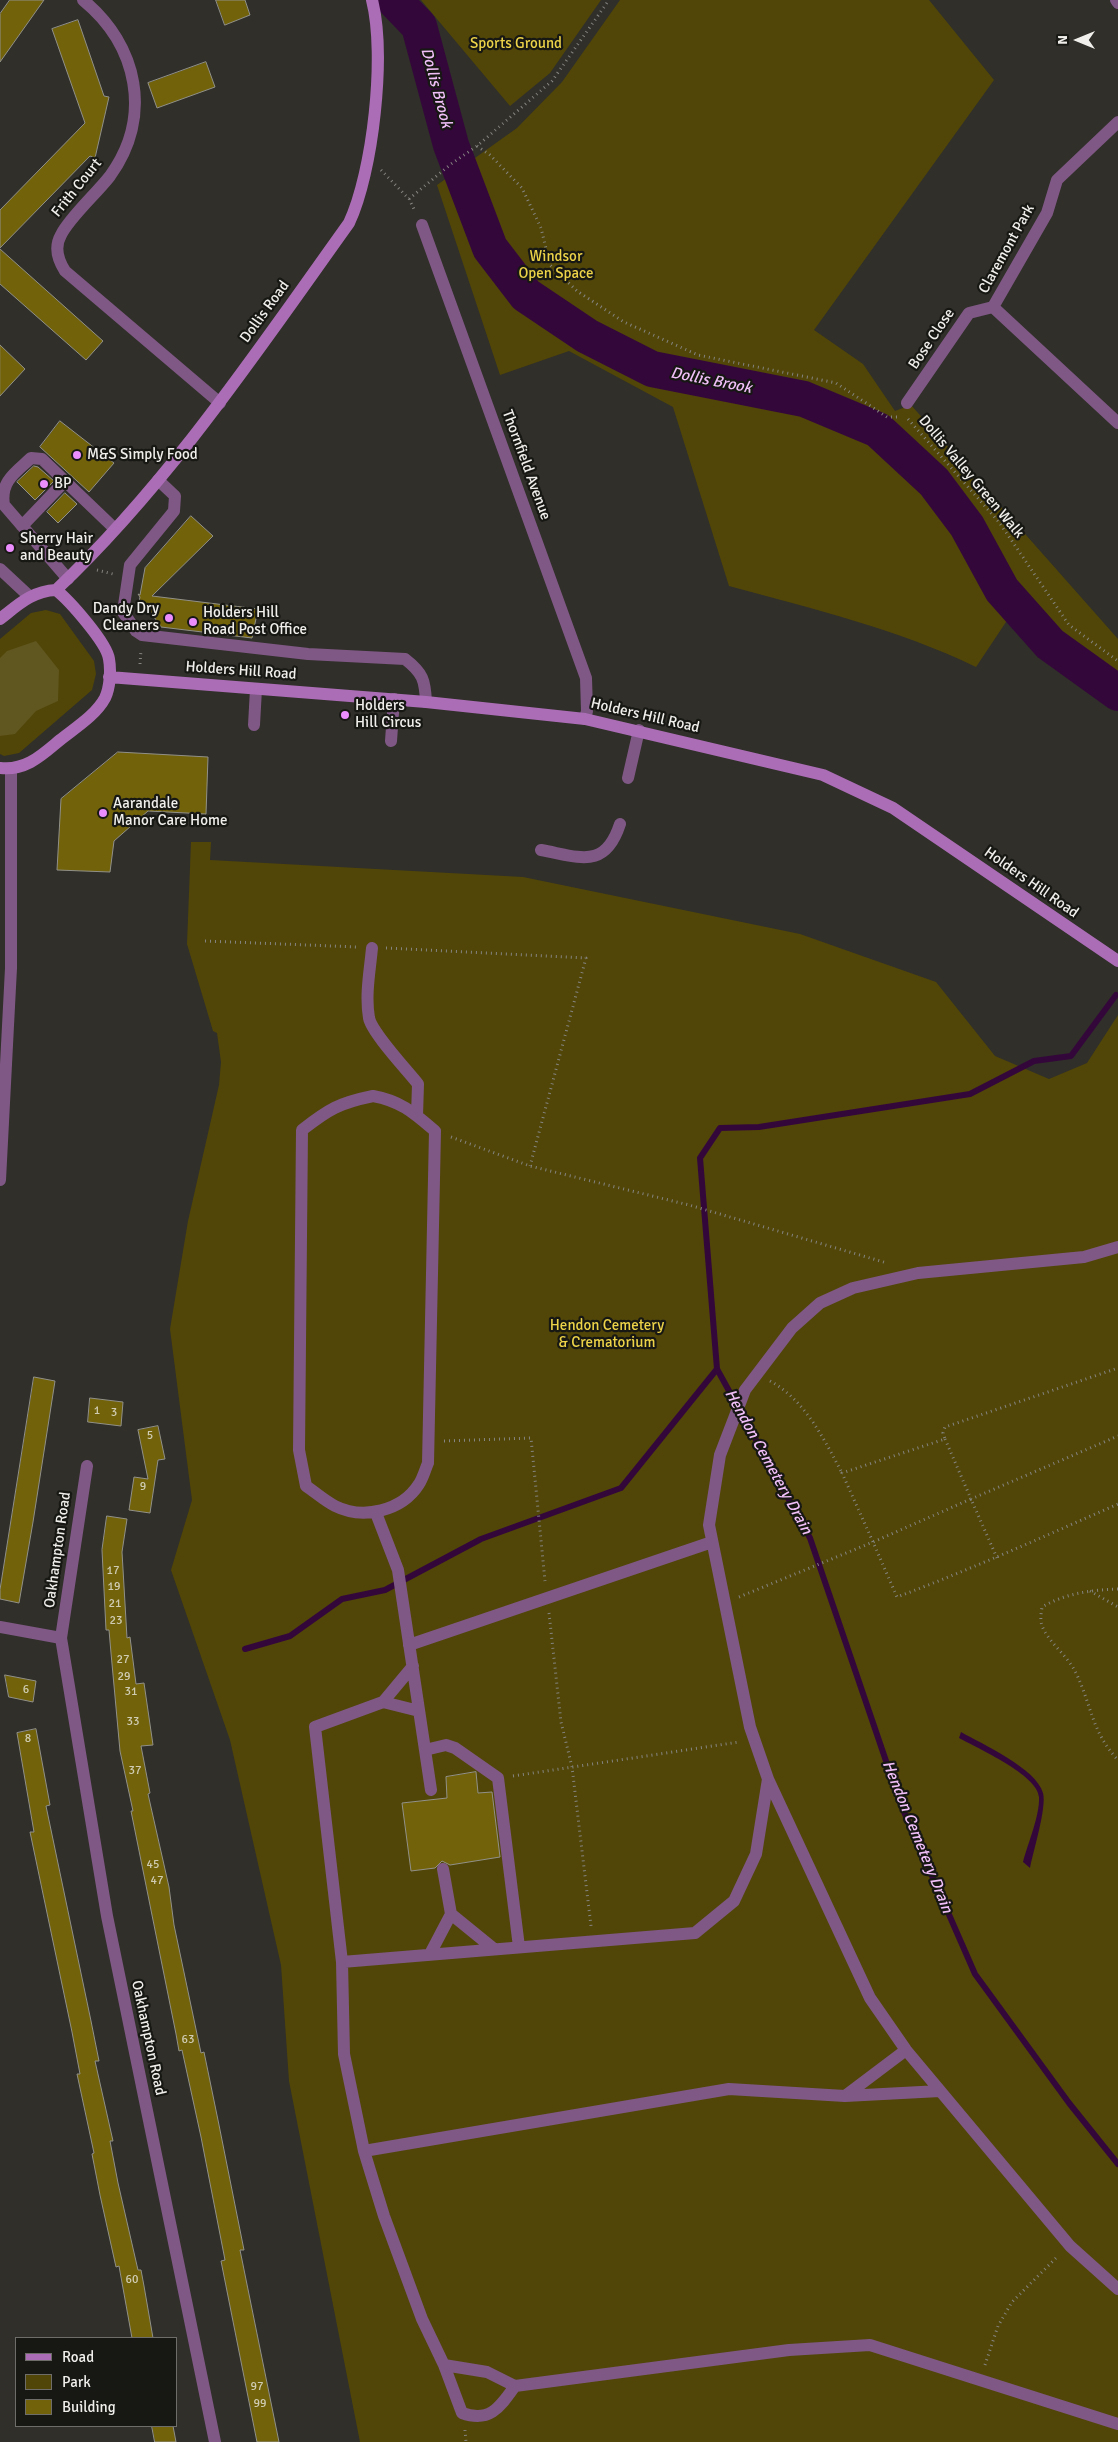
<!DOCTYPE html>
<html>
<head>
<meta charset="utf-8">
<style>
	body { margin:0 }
	#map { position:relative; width:1118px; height:2442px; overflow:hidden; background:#302f29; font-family:Signika,sans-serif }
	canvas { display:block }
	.legend { position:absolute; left:15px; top:2337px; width:162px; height:90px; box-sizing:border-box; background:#171714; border:1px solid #6e6d6a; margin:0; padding:6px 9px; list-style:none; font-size:15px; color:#f0efec }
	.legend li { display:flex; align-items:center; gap:10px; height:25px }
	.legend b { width:25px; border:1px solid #6e6d6a }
	.north { position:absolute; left:1053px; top:15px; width:50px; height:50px; -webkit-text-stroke:4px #171714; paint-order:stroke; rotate:270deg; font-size:14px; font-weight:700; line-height:20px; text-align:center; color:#f0efec }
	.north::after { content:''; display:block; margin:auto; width:18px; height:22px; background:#f0efec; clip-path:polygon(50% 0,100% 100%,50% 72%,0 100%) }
</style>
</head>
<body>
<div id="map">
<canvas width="1118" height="2442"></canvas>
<ul class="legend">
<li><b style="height:6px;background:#ab6db6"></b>Road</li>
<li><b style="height:14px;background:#514608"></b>Park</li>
<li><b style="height:14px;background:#72630a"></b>Building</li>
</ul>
<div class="north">N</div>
</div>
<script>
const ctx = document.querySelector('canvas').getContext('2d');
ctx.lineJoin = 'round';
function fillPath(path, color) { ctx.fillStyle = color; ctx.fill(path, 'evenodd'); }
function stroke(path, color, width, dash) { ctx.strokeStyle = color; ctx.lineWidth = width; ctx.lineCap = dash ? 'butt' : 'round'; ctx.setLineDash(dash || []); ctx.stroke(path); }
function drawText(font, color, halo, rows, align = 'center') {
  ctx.font = font + ' Signika,sans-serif'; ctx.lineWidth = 4.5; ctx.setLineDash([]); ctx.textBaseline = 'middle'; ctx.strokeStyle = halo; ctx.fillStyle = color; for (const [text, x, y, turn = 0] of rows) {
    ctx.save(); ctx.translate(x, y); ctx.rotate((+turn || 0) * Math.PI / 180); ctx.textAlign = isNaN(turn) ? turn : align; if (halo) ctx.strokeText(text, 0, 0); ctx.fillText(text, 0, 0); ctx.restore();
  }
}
fillPath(new Path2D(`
	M421,0h180l-51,73 -40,33z
	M620,0h309l65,80 -180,250 49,34 32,47 16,-6 207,234v70l-65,-49 -43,-44 -34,51c-78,-38 -163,-58 -247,-81l-56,-179 -104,-56 -69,24 -63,-190 80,-57 45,-46z
	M46,610l14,4 34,47 2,13 -4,16 -73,63 -15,3 -4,-2v-115l31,-26z
	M191,842h20l-1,18 313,17 277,57 136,48 59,74 54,23 38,-16 31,-48v1427h-758l-71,-361 -8,-116 -51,-225 -59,-170 21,-70 -22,-171 18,-108 31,-136 2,-23 -4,-29 -4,-2 -26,-87z`), '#514608');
fillPath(new Path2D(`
	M36,641l23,29 -1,31 -22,10 -21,23 -15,2v-78l7,-7z`), '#60561f');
fillPath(new Path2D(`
	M961,1732c21,12 75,36 82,61 4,14 -10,59 -13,75l-7,-6c5,-19 17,-47 16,-65 -1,-22 -62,-49 -80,-59z`), '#34073b');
stroke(new Path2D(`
	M1116,995l-45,61 -37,5 -64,33 -211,33 -39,1 -20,30 17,211 93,169 91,267 74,169 94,129 49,61
	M245,1649l45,-13 52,-37 43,-9 96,-51 140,-51 96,-119`), '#34073b', 6);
stroke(new Path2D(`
	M394,0l25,26 32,119 39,103 36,47 61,41 65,33 152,30 74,31 56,52 33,44 35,64 48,54 68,49`), '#34073b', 36);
const building = new Path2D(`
	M10,0h34l-44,62v-48z
	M216,0h29l5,15 -25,10z
	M78,20l26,76 5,1 -14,61 -5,-2 -90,92v-38l85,-87 -33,-94z
	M206,62l9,25 -58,21 -9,-25z
	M0,249l103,92 -17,19 -86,-76z
	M0,345l25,24 -25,27z
	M60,421l54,42 -25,29 -49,-45z
	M34,466l4,1 16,14 -19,19 -18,-18z
	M65,493l12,11 -19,19 -11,-11z
	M191,516l22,20 -61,60 106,13 -6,29 -91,-11 -16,-23 -8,7 3,-14 -2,-3 2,1 5,-27z
	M118,752l90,5 -2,57 -58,-3 -34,30 -4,31 -53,-2 4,-71z
	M34,1377l21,4 -22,141 -14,81 -19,-4v-9z
	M90,1398l33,4 -2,24 -33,-4z
	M158,1426l7,33 -7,1 -8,53 -21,-3 5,-33 14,2 -10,-49z
	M107,1516l20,3 -5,33 5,86 3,-1 6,47 8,-1 9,62 -12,1 9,47 -2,1 21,93 5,38 27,128 3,-1 15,73 25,125h-4l39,192h-22l-36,-181 4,-1 -24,-123 -19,-87 -3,1 -3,-17 -45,-223h2l-13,-60 -9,-98 -2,-23h-3l-4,-80z
	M5,1675l31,6 -3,21 -24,-5z
	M36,1729l14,76 -4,1 45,215 8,40h-4l18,80h-3l8,42 20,87h3l3,16 9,52h-21l-13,-72 -3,1 -16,-72 -8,-41 2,-1 -17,-79h3l-8,-42 -42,-200h4l-17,-99z
	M476,1772l2,21 14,-1 8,65 -50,8 -8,-4 -7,7 -24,3 -9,-68 45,-5 -1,-21z
	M152,2426h21l3,16h-21z`);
fillPath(building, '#72630a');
stroke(building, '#919089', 1);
stroke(new Path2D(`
	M477,146l13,9 32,33 19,40 9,37 27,26 47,31 74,33 138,28 51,34h11
	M381,170l28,29 6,12
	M409,199l42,-35 26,-18 75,-65 57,-81
	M908,419l91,103 70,103 49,36
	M97,570l16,4
	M140,664l1,-14
	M205,941l153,6
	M386,948l200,10 -56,208
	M451,1137l79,29 159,39 198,58
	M770,1381c35,19 54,58 72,92
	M945,1439l26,60 147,-63
	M444,1441l87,-3 14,143
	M997,1558l-26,-59 -98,43 24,55c75,-28 148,-61 221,-93
	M1118,1589c-26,1 -52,4 -76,18 -1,7 -2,12 0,19 7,17 26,30 34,47 16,33 15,58 42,87
	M1090,1591l28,16
	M739,1597l134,-55 -31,-69 103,-34 -2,-6 2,-6 12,-4 161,-55
	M549,1613l12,109 11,45 19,159
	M513,1776l226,-34
	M985,2365l13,-39 14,-24 46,-46
	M465,2430l1,12`), '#858480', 3, [1, 4]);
stroke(new Path2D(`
	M158,480l17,16 -1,15 -44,54 -7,47 13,19 6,4 166,19 97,5c18,14 20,21 21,43
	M22,526l43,-45
	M0,569l29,27
	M68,579l-64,-74c-4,-24 12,-33 27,-47l11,1 73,70
	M254,725l2,-36
	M391,741l3,-42
	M628,778l11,-48
	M541,850c39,7 64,20 79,-26
	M372,948c-2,22 -7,47 -3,70 3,15 38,52 49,66l-1,32
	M373,1096c28,5 41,17 62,35l-7,332c-3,7 -5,15 -9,21 -17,27 -56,36 -84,22 -10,-5 -20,-14 -29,-20l-7,-36 3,-320c27,-21 37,-27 71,-34z
	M1118,1247l-34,10 -166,16 -65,15 -33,15 -28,25 -47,62 -25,65 -11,70 41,202 18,52 102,219 36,52 164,196 48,43
	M376,1513l22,57 33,220
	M409,1645l303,-103
	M413,1666l-30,36 -68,25 27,235 353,-29 39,-32 22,-47 12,-75
	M383,1702l36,9
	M425,1750l21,-5 9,3 43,30 21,169
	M443,1869l8,45 43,35
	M430,1954l21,-40
	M342,1962l2,92 20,97
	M906,2050l-61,46 -116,-7 -365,62 20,65 38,103 22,46 18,48c28,10 38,-6 53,-27l274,-36 81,-5 248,79
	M845,2096l95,-5
	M444,2365l43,7 28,14`), '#7f5885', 12);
stroke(new Path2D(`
	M83,0c55,45 70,117 27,176 -13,17 -41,42 -49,59 -7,12 -3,25 4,36l155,132
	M1116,0l2,3
	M1118,122l-61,58 -10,33 -54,94 125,116
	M422,225l164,453 1,33 -2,8
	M907,403l62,-90 24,-6
	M87,1466l-26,172 46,278 108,526
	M0,1627l61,11`), '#7f5885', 12);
stroke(new Path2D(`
	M0,1180l11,-212v-199`), '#7f5885', 12);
stroke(new Path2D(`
	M56,590c114,-108 202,-240 293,-367 24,-51 37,-168 23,-223
	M0,619c18,-14 32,-28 56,-29 13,10 51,53 53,69 2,11 1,29 -4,39 -9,17 -30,30 -45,42 -18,15 -34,31 -60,28
	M109,677l317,25 159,17 238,56 70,33 225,153`), '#ab6db6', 12);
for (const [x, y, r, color] of [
	[77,455,5,"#eb8dfc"],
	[44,484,5,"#eb8dfc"],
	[10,548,5,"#eb8dfc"],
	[169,618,5,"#eb8dfc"],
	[193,622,5,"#eb8dfc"],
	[345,715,5,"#eb8dfc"],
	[103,813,5,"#eb8dfc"]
]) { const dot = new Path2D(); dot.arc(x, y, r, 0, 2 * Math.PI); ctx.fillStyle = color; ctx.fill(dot); stroke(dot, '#171714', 2); }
drawText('12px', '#d0ccb4', null, [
	["1",97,1411],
	["3",114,1413],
	["5",150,1436],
	["9",143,1487],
	["17",113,1571],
	["19",114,1587],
	["21",115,1604],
	["23",116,1621],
	["27",123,1660],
	["29",124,1677],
	["6",26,1690],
	["31",131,1692],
	["33",133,1722],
	["8",28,1739],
	["37",135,1771],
	["45",153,1865],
	["47",157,1881],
	["63",188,2040],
	["60",132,2280],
	["97",257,2387],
	["99",260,2404]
]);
drawText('15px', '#ecd348', '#171714', [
	["Sports Ground",516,44],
	["Windsor",556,257],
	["Open Space",556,274],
	["Hendon Cemetery",607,1326],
	["& Crematorium",607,1343]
]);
drawText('15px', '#f0efec', '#171714', [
	["Frith Court",77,188,-51],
	["Claremont Park",1007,249,-61],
	["Dollis Road",265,312,-54],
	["Bose Close",932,339,-56],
	["Thornfield Avenue",526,465,70],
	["Dollis Valley Green Walk",971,477,50],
	["Holders Hill Road",241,671,4],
	["Holders Hill Road",645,716,13],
	["Holders Hill Road",1031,883,35],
	["Oakhampton Road",58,1550,-82],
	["Oakhampton Road",148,2038,78]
]);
drawText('15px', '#f0efec', '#171714', [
	["M&S Simply Food",87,455],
	["BP",54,484],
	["Sherry Hair",20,539],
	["and Beauty",20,556],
	["Dandy Dry",159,609,"right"],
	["Cleaners",159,626,"right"],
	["Holders Hill",203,613],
	["Road Post Office",203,630],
	["Holders",355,706],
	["Hill Circus",355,723],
	["Aarandale",113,804],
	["Manor Care Home",113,821]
], 'left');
drawText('italic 16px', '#f0bff8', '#171714', [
	["Dollis Brook",436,88,75],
	["Dollis Brook",711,381,11],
	["Hendon Cemetery Drain",768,1462,61],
	["Hendon Cemetery Drain",917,1837,68]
]);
</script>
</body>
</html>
